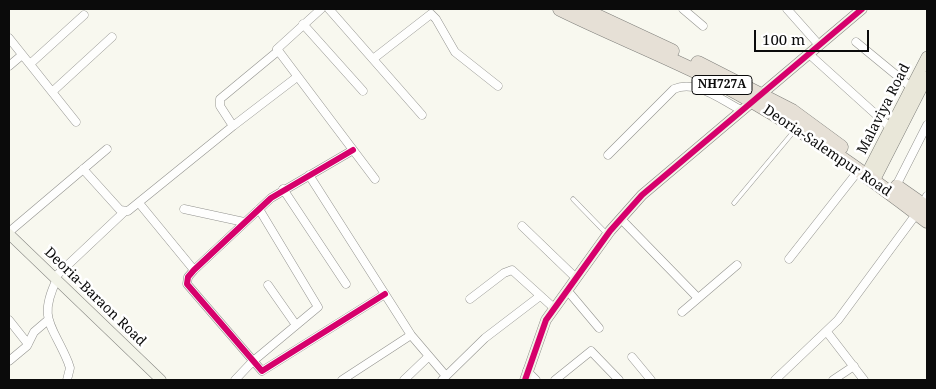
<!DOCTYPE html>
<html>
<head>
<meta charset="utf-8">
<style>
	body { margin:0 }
	#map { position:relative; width:936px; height:389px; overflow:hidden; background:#f8f8ef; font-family:"Noto Serif",serif }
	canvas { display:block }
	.frame { position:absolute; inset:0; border:10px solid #0b0b0b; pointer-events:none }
	.scale { position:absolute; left:754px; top:30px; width:115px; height:22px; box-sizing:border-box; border:2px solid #0b0b0b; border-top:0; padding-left:6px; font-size:15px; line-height:18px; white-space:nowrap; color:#0b0b0b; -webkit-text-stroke:4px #fff; paint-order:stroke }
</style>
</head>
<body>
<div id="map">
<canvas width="936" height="389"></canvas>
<div class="frame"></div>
<div class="scale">100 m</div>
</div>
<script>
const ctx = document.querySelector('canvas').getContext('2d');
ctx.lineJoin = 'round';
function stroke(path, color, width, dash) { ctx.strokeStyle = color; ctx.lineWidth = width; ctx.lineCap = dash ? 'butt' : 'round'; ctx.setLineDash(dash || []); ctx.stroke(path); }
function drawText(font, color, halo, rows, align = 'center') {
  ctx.font = font + ' "Noto Serif",serif'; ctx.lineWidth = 5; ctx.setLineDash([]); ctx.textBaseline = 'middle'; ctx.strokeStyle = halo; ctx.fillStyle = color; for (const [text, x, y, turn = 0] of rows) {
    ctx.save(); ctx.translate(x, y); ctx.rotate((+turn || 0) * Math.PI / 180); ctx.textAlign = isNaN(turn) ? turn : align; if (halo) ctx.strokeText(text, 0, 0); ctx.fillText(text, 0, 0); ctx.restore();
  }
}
const lane = new Path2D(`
	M573,199l33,34
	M734,203l61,-73`);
const street = new Path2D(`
	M321,9l-44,40 98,130
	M329,9l93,106
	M683,9l20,17
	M787,9l32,36
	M303,24l60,67
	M9,38l67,84
	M856,42l56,46
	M809,54l83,75
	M373,59l58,-45 5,5 19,33 43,34
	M30,64l54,-49
	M9,66l13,-11
	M52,92l60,-55
	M233,126l-13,-20v-7l58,-48
	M353,150l-82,48 -77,72 -6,7 -1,7 75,87 123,-77
	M608,155l66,-66c22,-10 47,11 67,21
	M83,169l37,41 8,1 105,-85 64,-49
	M309,175l102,160 35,41
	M896,186l31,-61
	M283,189l63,95
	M139,203l55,67
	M922,205l5,-9
	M184,209l60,13
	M621,219l77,79
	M522,226l54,52
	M9,232l98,-83
	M789,259l70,-89
	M55,277l69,-65
	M57,279c-20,41 -4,46 11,83l2,6 -3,12
	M268,285l28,40
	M567,290l32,38
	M470,299l34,-26 8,-3 42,38
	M682,312l55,-47
	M9,320l19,24
	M827,332l37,48
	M632,357l19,23
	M9,361l18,-15 7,-14 14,-12
	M527,371l9,9
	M235,380l17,-18 66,-55 -59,-98
	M342,380l69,-45
	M404,380l24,-23
	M442,380l43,-42 55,-42
	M555,380l36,-29 28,29
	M775,380l63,-60 79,-107
	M833,380l21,-14`);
const secondary = new Path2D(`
	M9,234l152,146
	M525,380l21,-60 64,-89 32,-36 220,-186`);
const primary = new Path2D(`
	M866,175l61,-118
	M874,181l53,-104`);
const highway = new Path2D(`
	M560,9c63,31 130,56 192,92 61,35 119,77 175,120
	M582,9l90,42
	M698,63l94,48 49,36
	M897,187l30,21`);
stroke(lane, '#92928e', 5);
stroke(street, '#92928e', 9);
stroke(secondary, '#888884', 11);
stroke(primary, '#7f7f7b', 12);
stroke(highway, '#7f7f7b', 15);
stroke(lane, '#fefefd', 4);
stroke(street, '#fefefd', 8);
stroke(secondary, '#f2f3e8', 10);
stroke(primary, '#e9e7d9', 11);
stroke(highway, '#e6e0d6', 14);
stroke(new Path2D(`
	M353,150l-82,48 -77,72 -6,7 -1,7 75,87 123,-77
	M525,380l21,-60 64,-89 32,-36 220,-186`), '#d6006c', 6);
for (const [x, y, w] of [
	[722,85,60]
]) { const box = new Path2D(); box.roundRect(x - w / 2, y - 9.5, w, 19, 4); ctx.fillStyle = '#fff'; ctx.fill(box); stroke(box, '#0b0b0b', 1); }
drawText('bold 12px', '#0b0b0b', null, [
	["NH727A",722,85]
]);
drawText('14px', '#0b0b0b', '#fff', [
	["Malaviya Road",884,109,-63],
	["Deoria-Salempur Road",827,151,34],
	["Deoria-Baraon Road",95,297,44]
]);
</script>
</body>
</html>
